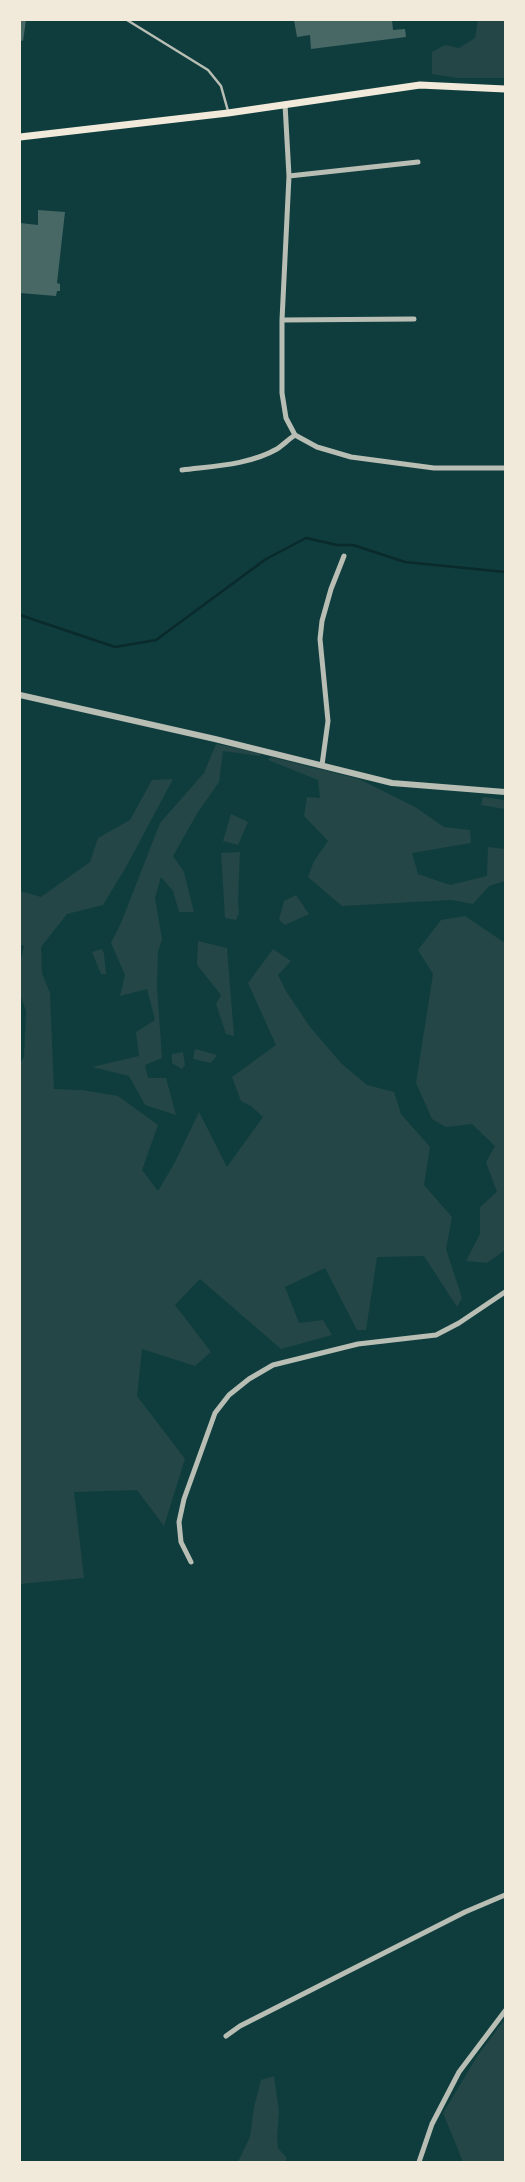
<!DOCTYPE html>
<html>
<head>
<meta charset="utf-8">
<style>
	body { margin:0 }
	#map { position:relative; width:525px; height:2182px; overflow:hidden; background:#0f3d3e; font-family:"Playfair Display",serif }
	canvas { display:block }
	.frame { position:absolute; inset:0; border:21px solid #f1e9da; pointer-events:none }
</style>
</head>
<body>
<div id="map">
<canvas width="525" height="2182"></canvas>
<div class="frame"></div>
</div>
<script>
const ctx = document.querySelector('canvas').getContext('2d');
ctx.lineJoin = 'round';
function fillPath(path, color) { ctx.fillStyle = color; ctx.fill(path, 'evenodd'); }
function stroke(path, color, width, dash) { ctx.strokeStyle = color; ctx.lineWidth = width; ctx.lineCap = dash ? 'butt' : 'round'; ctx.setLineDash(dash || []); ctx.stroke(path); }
fillPath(new Path2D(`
	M478,20h27v58h-48l-25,-4v-22l13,-7 14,3 16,-10z
	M216,744l45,9 -1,3 -37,-5 -4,31 -21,30 -25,44 11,16 10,40h-15l-6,-21 -12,-14 -6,21 7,41 -4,13 -1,34 5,72 -17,7 3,13h18l10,37 -31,-10 -16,-29 -37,-9 47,-11 -3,-24 19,-12 -8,-31 -27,7 5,-21 -14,-32 10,-20 39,-100 44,-50z
	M271,757l88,22 56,28 29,20 26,3 1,13 -59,10 6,21 32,11 37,-9 1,-29 17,2v32l-16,5 -16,18 -21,-4 -110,6 -34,-29 6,-16 14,-20 -24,-25 3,-19 13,1 -2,-18 -50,-20z
	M173,779l-47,88 -23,38 -36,9 -26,33 1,26 8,20 4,96 28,1 36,6 40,29 -16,45 16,21 17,-29 24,-50 28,55 36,-50 -12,-11 -10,-5 -9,-24 44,-32 -28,-62 25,-34 18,12 -13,14 8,16 24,36 31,36 26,22 27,7 7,22 29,33 -6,38 28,32 -6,32 16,49 -5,9 -33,-51 -47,1 -11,73h-9l-32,-62 -40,19 14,36 24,-3 9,15 -51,14 -81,-70 -25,26 36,47 -16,14 -53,-17 -5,47 48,63 -21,67 -27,-36 -63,2 10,86 -64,6v-521l4,-6 2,-46 -6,-17v-31l4,-17 -4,-2v-53l21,6 49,-35 8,-24 32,-18 22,-40z
	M483,797l22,3v9l-24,-4z
	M231,814l17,8 -10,23 -15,-4z
	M240,852l-2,50 1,11 -3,7 -11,-2 -4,-65z
	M296,895l13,19 -24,11 -6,-5 5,-19z
	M465,916l40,27v307l-18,13 -21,-2 14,-27v-27l17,-15 -11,-30 9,-16 -23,-22 -26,3 -14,-8 -16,-36 17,-109 -15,-24 23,-30z
	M198,941l29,7 7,88 -8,-2 -10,-30 5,-9 -24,-30z
	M102,949l2,5 2,20h-5l-9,-22z
	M195,1049l22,6 -6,8 -18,-4z
	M183,1052l2,13 -3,4 -10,-6v-9z
	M505,2019v143h-42l-20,-49 35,-58z
	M274,2076l5,36 -2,25 1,11 9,10 -2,4h-47l12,-25 4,-30 7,-27z`), '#244646');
stroke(new Path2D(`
	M20,615l95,32 41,-7 110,-81 40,-21 31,7h16l52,17 100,10`), '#0a2a2b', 2.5);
fillPath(new Path2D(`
	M20,20h6l-3,21 -3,-1z
	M294,20h98l1,10 12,-1 1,8 -95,12 -1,-14 -13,2z
	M38,210l27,2 -8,71 3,1v7h-3l-1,5 -36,-3v-70l18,2z`), '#486865');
stroke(new Path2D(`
	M127,20l81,50 13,16 7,25`), '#b8beb3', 2.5);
stroke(new Path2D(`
	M285,104l4,72 -7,144v73l4,25 9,17 22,12 34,10 83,11h71
	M289,176l129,-14
	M282,320l132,-1
	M182,470c31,-4 67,-5 95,-21 6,-4 12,-10 18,-14
	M322,765l6,-44 -8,-82 2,-18 9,-32 13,-33
	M191,1562l-10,-20 -2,-20 5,-23 31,-86 14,-18 20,-16 24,-14 85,-21 78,-9 23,-12 46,-31
	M226,2036l14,-10 225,-114 40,-17
	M419,2162l13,-38 27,-52 46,-61`), '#b8beb3', 5);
stroke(new Path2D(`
	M20,695l195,44 177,44 113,9`), '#b8beb3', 6);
stroke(new Path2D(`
	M20,137l208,-24 192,-28 85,4`), '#f1e9da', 7);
</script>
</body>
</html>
